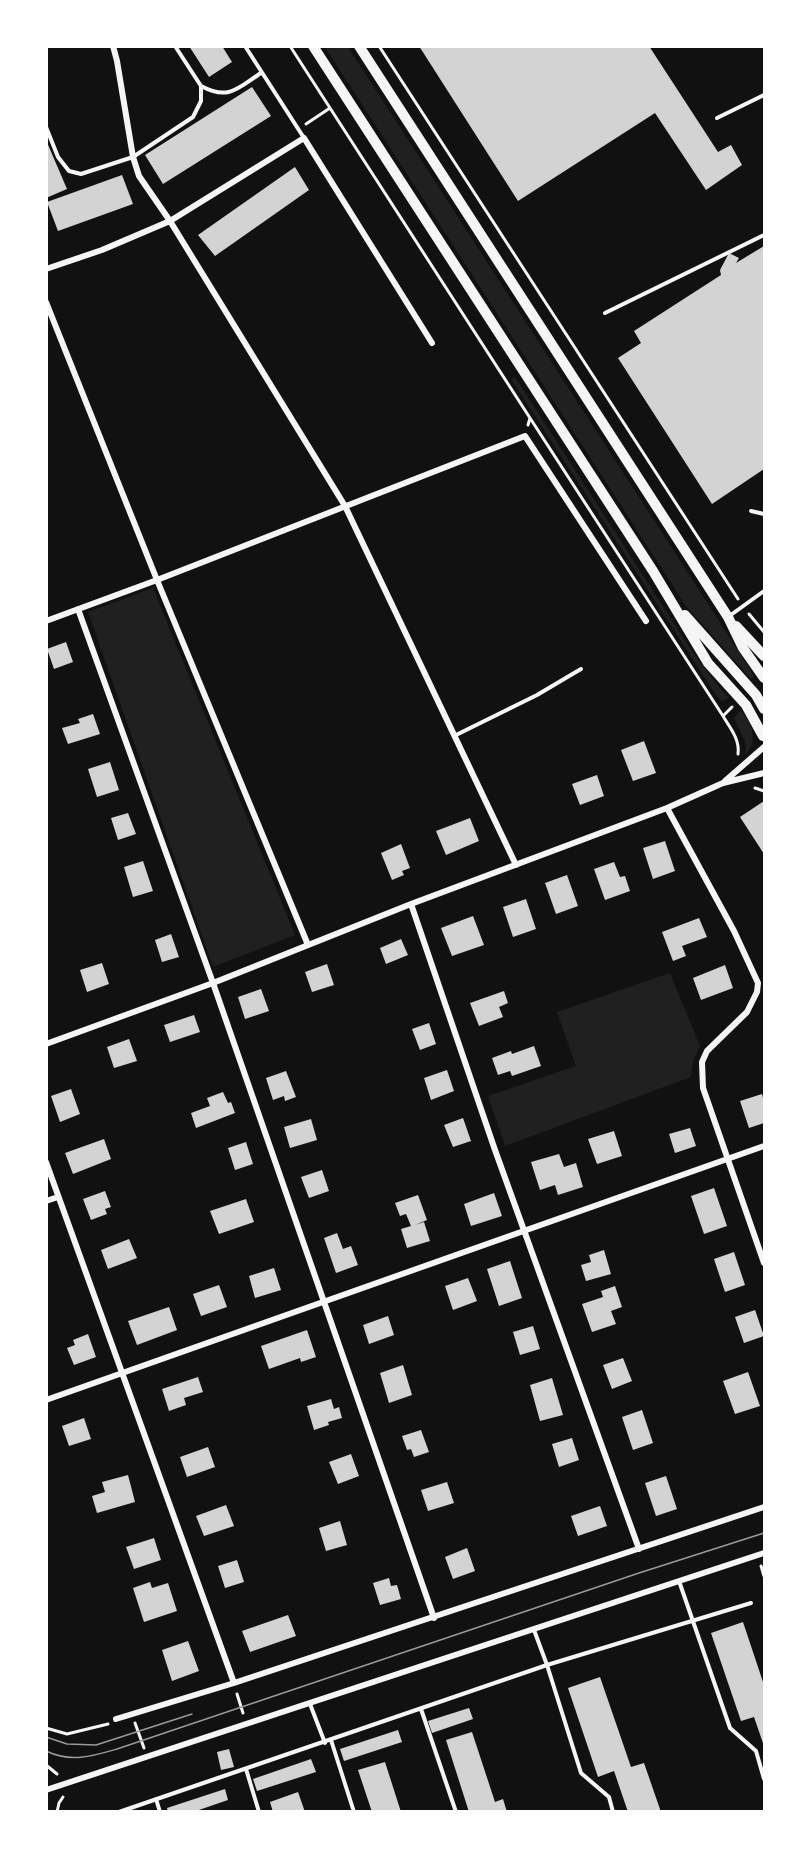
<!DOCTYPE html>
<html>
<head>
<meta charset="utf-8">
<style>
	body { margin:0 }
	#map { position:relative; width:811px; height:1858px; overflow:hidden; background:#111; font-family:"Nunito Sans",sans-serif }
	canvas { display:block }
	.frame { position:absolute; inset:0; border:48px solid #fff; pointer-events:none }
</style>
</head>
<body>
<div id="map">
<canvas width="811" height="1858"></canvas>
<div class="frame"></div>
</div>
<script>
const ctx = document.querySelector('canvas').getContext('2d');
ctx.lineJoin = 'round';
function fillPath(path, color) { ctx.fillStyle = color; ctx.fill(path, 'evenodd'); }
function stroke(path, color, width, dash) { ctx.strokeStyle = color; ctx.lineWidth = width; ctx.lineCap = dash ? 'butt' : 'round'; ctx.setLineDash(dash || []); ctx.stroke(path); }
fillPath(new Path2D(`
	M325,47h23l391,605 15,24 -3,3 -65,-73z
	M515,377l178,276 26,34 10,11 -7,3 -6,-6 -205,-316z
	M153,588l142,347 -82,32 -125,-355z
	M741,710c11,15 18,29 4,46l1,-12 -12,-26z
	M670,973l30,73 -7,16 -2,15 -186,69 -17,-50 88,-30 -19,-54z`), '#202020');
fillPath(new Path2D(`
	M189,46h33l10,16 -23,15z
	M419,46h230l69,106 13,-7 11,20 -36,25 -51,-77 -137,88z
	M252,87l19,29 -108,68 -18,-29z
	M46,140l21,49 -21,9z
	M295,167l14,23 -94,66 -17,-21z
	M122,175l11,29 -75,27 -11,-29z
	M764,246v223l-52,35 -94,-146 23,-15 -7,-12 87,-56 -1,-5 9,-17 10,5 -3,5z
	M66,642l7,20 -19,7 -7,-20z
	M93,714l7,20 -32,10 -6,-16 18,-5 -2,-4z
	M644,741l12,32 -23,8 -12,-31z
	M110,762l9,28 -22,7 -9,-28z
	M597,775l7,21 -24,9 -8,-21z
	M764,801v53l-24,-37z
	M128,813l8,21 -18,6 -7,-22z
	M470,818l9,23 -33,14 -10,-24z
	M665,841l10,30 -22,8 -10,-31z
	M401,844l9,24 -8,3 2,4 -12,5 -11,-27z
	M143,861l10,30 -20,6 -9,-30z
	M614,862l6,15 5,-1 5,15 -25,9 -11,-31z
	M567,875l11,31 -22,8 -11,-31z
	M526,899l10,30 -23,8 -10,-30z
	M473,916l11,29 -32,11 -11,-28z
	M699,918l8,19 -25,9 4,10 -13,5 -11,-29z
	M171,934l8,23 -17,5 -7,-22z
	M401,939l7,16 -22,9 -6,-16z
	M102,963l7,21 -22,8 -7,-22z
	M327,964l7,21 -22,7 -7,-20z
	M725,965l8,23 -32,12 -8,-22z
	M261,989l8,22 -24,8 -7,-22z
	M504,991l4,12 -9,4 4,10 -24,9 -9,-23z
	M194,1015l6,17 -30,10 -6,-17z
	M429,1023l7,21 -16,6 -8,-21z
	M129,1039l8,22 -23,7 -7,-21z
	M534,1046l7,20 -29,10 -2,-5 -12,4 -6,-17 19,-7 1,3z
	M447,1070l7,21 -23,9 -7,-22z
	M286,1071l10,26 -11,4 -1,-5 -11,4 -7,-22z
	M71,1089l9,25 -20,8 -9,-26z
	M223,1092l5,11 3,-1 4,11 -39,15 -5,-15 19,-7 -3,-8z
	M762,1094l2,8v21l-15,5 -9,-27z
	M463,1118l8,23 -18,6 -9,-22z
	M311,1119l6,21 -27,8 -6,-21z
	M690,1128l6,18 -21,7 -6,-19z
	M614,1131l8,25 -25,8 -9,-25z
	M104,1139l7,20 -38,15 -8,-21z
	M246,1142l7,22 -18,6 -7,-22z
	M559,1154l5,13 12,-4 7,24 -25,8 -3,-10 -15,5 -9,-28z
	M322,1170l7,21 -20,7 -8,-21z
	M714,1188l13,38 -23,8 -13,-38z
	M105,1191l6,16 -6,2 2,5 -16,6 -8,-21z
	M494,1193l8,23 -31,10 -7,-22z
	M418,1195l9,25 -12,5 9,-3 6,19 -23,7 -6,-19 10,-3 -5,-12 -6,2 -5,-13z
	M246,1199l8,23 -35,12 -9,-23z
	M337,1233l6,16 8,-3 7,19 -22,8 -12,-35z
	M129,1239l8,19 -29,11 -7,-19z
	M604,1250l7,24 -25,7 -5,-16 10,-3 -2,-7z
	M734,1252l11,33 -20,7 -11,-33z
	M510,1261l12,37 -23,8 -12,-37z
	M274,1268l7,22 -26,8 -6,-22z
	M468,1278l9,23 -24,9 -8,-24z
	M219,1285l8,22 -26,9 -8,-22z
	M615,1286l7,21 -11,4 5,13 -24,8 -10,-28 21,-7 -2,-6z
	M169,1307l8,23 -40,15 -9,-24z
	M755,1310l9,26 -20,7 -9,-26z
	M388,1316l6,19 -25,9 -6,-19z
	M533,1326l7,23 -20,6 -7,-23z
	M307,1330l9,27 -15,5 -1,-4 -31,11 -8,-23z
	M88,1334l8,23 -22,8 -7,-17 8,-3 -2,-5z
	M623,1358l9,23 -20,8 -9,-24z
	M403,1365l9,30 -23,8 -9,-30z
	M748,1372l12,34 -25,8 -12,-33z
	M198,1377l5,15 -19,6 2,7 -17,6 -7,-22z
	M552,1378l11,37 -23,6 -10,-36z
	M331,1399l3,10 5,-2 3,11 -14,4 1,3 -15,5 -7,-24z
	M642,1410l11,33 -20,7 -11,-33z
	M84,1418l7,21 -22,7 -7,-20z
	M421,1430l8,22 -15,5 -3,-8 -4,1 -5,-14z
	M572,1438l7,22 -20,7 -7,-23z
	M208,1447l7,20 -28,10 -7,-20z
	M351,1454l8,22 -21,8 -9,-22z
	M128,1475l7,27 -38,11 -5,-17 13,-4 -3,-10z
	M666,1476l11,33 -21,7 -11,-33z
	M447,1482l7,21 -26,8 -7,-21z
	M226,1505l8,21 -30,10 -8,-20z
	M600,1506l7,20 -29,10 -7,-20z
	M340,1521l7,24 -21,6 -7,-23z
	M154,1538l7,22 -27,9 -8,-22z
	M467,1548l8,23 -22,8 -8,-22z
	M237,1560l7,22 -19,6 -7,-22z
	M389,1578l2,8 6,-1 4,14 -21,6 -7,-22z
	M150,1582l2,6 16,-5 9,28 -33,11 -11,-34z
	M288,1615l8,21 -46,16 -8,-21z
	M743,1622l21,63v61l-10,-29 -13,4 -30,-88z
	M188,1641l11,30 -27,10 -10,-31z
	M600,1677l31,90 13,-4 17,49h-33l-14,-41 -16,6 -30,-89z
	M469,1708l4,11 -41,14 -4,-12z
	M398,1730l4,12 -58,19 -4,-12z
	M472,1732l23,70 8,-3 4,13h-38l-23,-72z
	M229,1749l5,18 -13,3 -4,-18z
	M311,1759l5,13 -59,19 -4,-12z
	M385,1762l16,50h-29l-14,-42z
	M225,1789l3,11 -35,12h-25l-1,-4z
	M298,1792l7,20h-32l-3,-10z`), '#d3d3d3');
stroke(new Path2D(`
	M290,46l240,372 -2,7
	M379,46l359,553
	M306,124l24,-16
	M530,418l193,298c7,12 17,23 15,38
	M749,614l15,18
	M723,716l9,-9
	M755,788l9,3
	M761,1566l3,10
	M237,1694l6,19
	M135,1723l9,25
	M46,1728l21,6 41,-10
	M46,1765l11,9
	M57,1812l2,-9 4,-6`), '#f5f5f5', 3);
stroke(new Path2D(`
	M245,46l59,92
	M201,86c28,15 37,2 60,-13
	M717,118l47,-23
	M46,127l12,30 11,14 12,3 52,-17 60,-40 8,-16v-15l-26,-40
	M605,313l159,-78
	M751,511l13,3
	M728,617l36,-26
	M454,736l83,-41 44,-26
	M679,1581l51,147 26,23 8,28
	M534,1630l13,35 34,108 28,24 4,15
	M310,1704l15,39
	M421,1709l35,103
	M331,1740l23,72
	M246,1769l13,43
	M156,1799l4,13
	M119,1812l428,-147 204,-62`), '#f5f5f5', 4);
stroke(new Path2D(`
	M113,46l4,15 16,96 6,19 31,45 175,285 171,359
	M46,269l56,-19 68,-29 134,-83 128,205
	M46,302l111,278 151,365
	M78,609l135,374 221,635
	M46,621l111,-41 368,-144 121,185
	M725,781l39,-34
	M667,808l67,123 24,52 -1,9 -10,20 -40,39 -5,11 1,26 61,175
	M411,904l84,246 144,399
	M46,1044l167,-61 198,-79 256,-96 56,-25 41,-10
	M46,1162l188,521
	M46,1201l12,-4
	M46,1400l718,-254
	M116,1719l118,-36 530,-176
	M46,1790l718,-237`), '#f5f5f5', 6);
stroke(new Path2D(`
	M313,46l340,525 55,92 38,42 17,31
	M359,46l369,571 15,31 21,30
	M685,615l71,80 8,14
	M736,626l28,30`), '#f5f5f5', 10);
stroke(new Path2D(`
	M46,1737l21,7 29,1 96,-31
	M46,1751c25,12 47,5 71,-2l522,-176 125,-40`), '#9a9a9a', 1.5);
</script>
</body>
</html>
